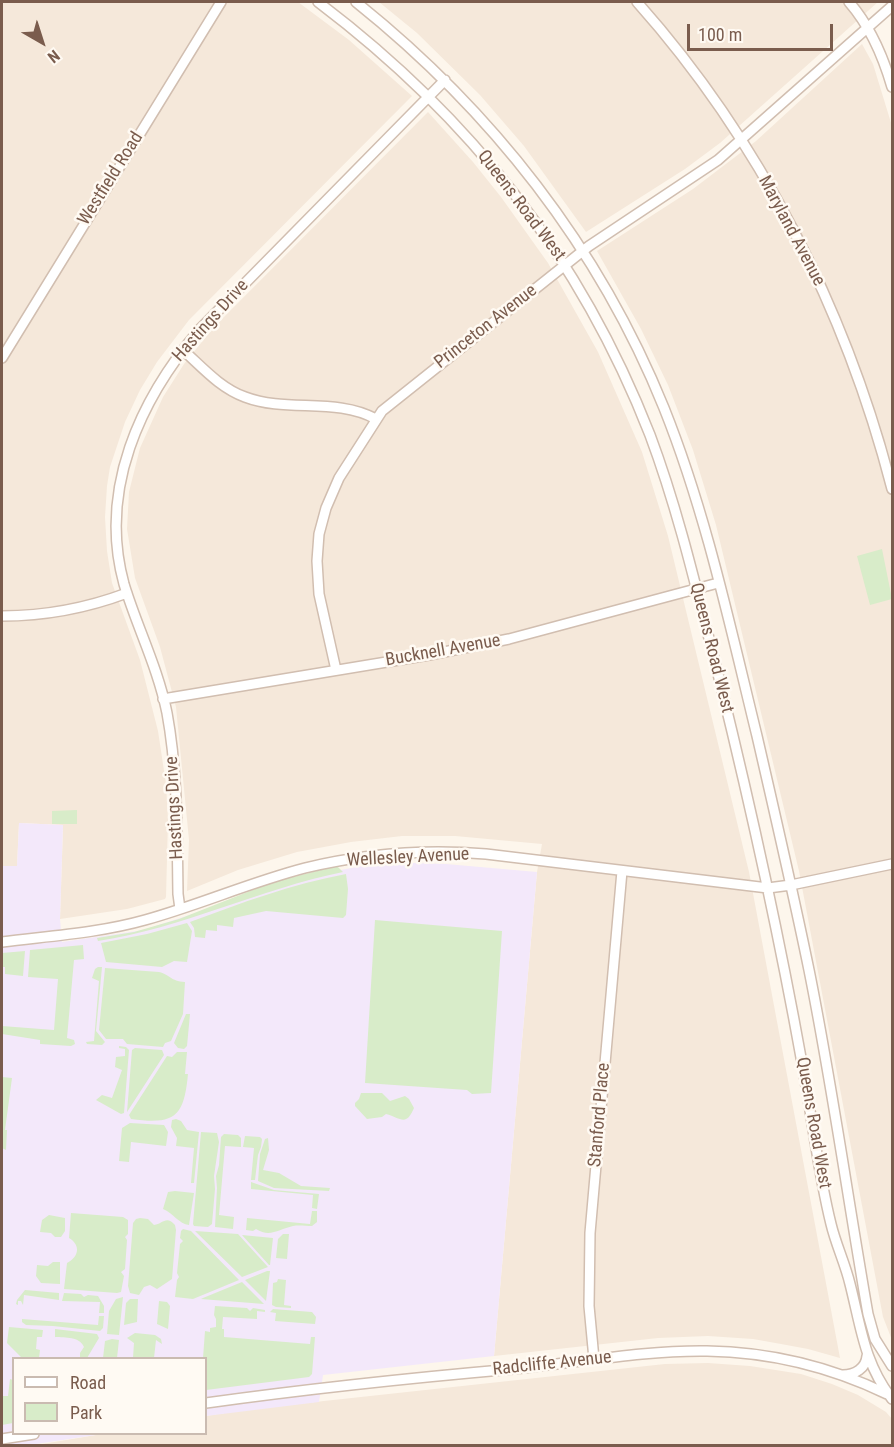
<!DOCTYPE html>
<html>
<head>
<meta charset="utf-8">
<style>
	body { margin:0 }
	#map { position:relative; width:894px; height:1447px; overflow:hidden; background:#fdf6ec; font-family:"Roboto Condensed",sans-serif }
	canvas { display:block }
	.frame { position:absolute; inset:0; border:3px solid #7a5c4d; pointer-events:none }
	.legend { position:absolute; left:12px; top:1357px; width:195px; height:78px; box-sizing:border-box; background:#fffaf3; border:2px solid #cabbb1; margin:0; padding:8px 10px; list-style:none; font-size:18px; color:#7a5c4d }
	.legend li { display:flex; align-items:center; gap:12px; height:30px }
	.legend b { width:30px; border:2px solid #cabbb1 }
	.north { position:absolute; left:12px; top:12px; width:60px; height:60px; -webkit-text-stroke:4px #fffaf3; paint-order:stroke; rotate:141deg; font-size:16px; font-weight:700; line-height:24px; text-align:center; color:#7a5c4d }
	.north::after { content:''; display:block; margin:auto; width:21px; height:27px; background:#7a5c4d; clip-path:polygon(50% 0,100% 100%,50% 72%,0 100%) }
	.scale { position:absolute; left:687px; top:24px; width:146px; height:27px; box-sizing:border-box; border:3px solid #7a5c4d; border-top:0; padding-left:8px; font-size:18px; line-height:21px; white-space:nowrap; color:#7a5c4d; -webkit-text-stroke:4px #fffaf3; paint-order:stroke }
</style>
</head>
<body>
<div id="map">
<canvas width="894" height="1447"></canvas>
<div class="frame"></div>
<ul class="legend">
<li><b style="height:8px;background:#fff"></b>Road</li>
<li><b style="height:16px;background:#d8ecc9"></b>Park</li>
</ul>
<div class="north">N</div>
<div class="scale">100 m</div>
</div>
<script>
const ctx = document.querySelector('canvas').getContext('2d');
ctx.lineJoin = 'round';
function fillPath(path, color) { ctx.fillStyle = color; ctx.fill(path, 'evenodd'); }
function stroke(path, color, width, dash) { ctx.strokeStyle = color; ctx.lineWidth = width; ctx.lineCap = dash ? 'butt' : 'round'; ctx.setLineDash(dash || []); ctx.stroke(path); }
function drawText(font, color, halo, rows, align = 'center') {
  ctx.font = font + ' "Roboto Condensed",sans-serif'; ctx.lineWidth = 5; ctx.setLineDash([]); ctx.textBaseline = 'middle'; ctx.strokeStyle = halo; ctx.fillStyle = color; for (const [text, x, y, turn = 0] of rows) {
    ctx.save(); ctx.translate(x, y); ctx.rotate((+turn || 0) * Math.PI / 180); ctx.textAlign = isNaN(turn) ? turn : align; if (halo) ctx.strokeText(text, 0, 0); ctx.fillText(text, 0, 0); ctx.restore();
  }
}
fillPath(new Path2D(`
	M2,2h296l51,38 63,56 -223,224 -32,42 -17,28 -15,32 -15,45 -3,19 -2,31 2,34 5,32 28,77 18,71 8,53 2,36 -2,77 -1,2 -38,10 -67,10 3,-94 -44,-2 -2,44 -15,-1z
	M379,2h499l-158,141 -35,26 -99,63 -62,-86 -44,-51 -63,-62z
	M862,44l11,20 19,62v1214l-9,-23 -84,-446 -83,-346 -23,-75 -25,-65 -27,-56 -44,-78 96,-62 63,-48z
	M428,112l45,50 28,35 47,66 50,89 44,100 26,84 81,336 91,486 -32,-9 -27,-5 -28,-5 -45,-3 -50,2 -164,18 43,-484 5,-28 -87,-8h-53l-51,6 -54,10 -59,18 -51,21 2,-51 -13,-133 -16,-60 -25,-69 -8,-49 2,-37 11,-44 23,-51 21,-33 30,-37z
	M708,1363l42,3 51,8 31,10 26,11 28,17 6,7v27h-862l72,-12h104v-18l35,-6 424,-46z`), '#f5e8da');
fillPath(new Path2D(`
	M19,823l44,2 -3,94 2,23 81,-12 166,-54 74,-14 63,2 91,8 -43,484 -171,19 -4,27 -113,14v-58h-192v76h88l-72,11h-28v-579h15z`), '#f3e8fa');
fillPath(new Path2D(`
	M882,549l10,50 -22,6 -13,-49z
	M77,810v14h-25v-13z
	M337,866l6,6c-84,17 -160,56 -245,69l-1,-3 37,-6 45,-13 94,-37z
	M346,874l2,15 -2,26 -3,3 -77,-7 -32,7 -1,9 -16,-2v6l-11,-1 -1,8 -10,-1 -1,-9 -4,-6c51,-19 102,-38 156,-48z
	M375,920l127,11 -11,162 -19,1 -5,-4 -102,-7z
	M187,923l5,8 -5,31 -13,-1 -12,6 -56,-5 -5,-19 46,-9z
	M83,945l1,14 -10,1 -7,78 7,2 1,4 -4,2 -31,-2v-4l-38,-6v-8l52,4 4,-51 -30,-2 2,-27z
	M25,951l-2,25 -18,-2v-7h-3v-14z
	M98,967h4l-6,64 9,11 -3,3 -15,-1 -1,-2 8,-1 5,-60 -7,-3 3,-9z
	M105,968l54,4c12,3 11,9 26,10l-2,32 -12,27 -6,2 -2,4 -36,-3 -4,-5h-17l-7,-9z
	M186,1014h4l-3,32 -3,3 -6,-1 -4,-5z
	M119,1046l7,1 3,3 -5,63 -3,1 -25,-14 6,-5 10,3 10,-28 -7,-3 1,-10 9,-1v-7l-6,-1z
	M135,1048l27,2 2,5 -37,57 5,-62z
	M177,1052h10l-2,22h3c-4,43 -13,51 -57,45l-2,-4 38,-59 5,1z
	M2,1077l10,1 -7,52h2l-1,20 -4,-2z
	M361,1093h21l8,8 15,-5 4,3 5,9c-8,19 -13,10 -28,6l-4,3 -15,2 -12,-13v-3l4,-4z
	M176,1119l5,2 6,9 12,2 -5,51h-3l3,-35 -18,-2 1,-8 -6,-11 1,-7z
	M130,1123l34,2 4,7 -2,14 -35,-4 -2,20 -10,-1 3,-33z
	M201,1132l16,1 2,9 -5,34 1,13 -3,35 -4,3 -14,-1 -1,-2z
	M224,1134l14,1 3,3v9l-16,-1 -6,69 15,2 -1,12 -18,-2 2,-39 -1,-12 3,-11 2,-28z
	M245,1136l15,1 2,2 -1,8 -3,8 -3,25h-4l3,-32 -11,-1z
	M268,1138l1,12 -6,20 16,3 22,13 29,2 -1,3 -55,-3 -16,-7 2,-27 5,-15z
	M251,1182l23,8 45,4 -2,15 -5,-1 1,-13 -62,-6z
	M175,1191l19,2 -5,32c-10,-1 -16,-12 -26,-16l5,-17z
	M312,1211h5v11l-5,4c-6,0 -13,-1 -19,0 -14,3 -23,12 -37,3l-3,2 -7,-1 1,-12 63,6z
	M71,1213l52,4 5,3v14l-3,3 2,3 -2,29 -4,3 3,4 -3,16 -4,1 -53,-4 3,-26c12,-6 14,-18 2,-25z
	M49,1215l16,3v13l-4,6h-6l-4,-4 -11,-1 2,-12z
	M140,1218l8,1 6,6c9,-1 12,-10 21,0l1,5 -4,49 -15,10 -7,-4 -6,2 -5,8 -9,-2 -2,-7 5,-63 3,-4z
	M183,1229l8,2 48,49 -46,19 -18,-2 2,-17 2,-3 -2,-4 3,-29 3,-3 -3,-3 1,-7z
	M195,1231l43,3 30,33 -26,10z
	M283,1234h6l-2,25 -11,-1 2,-19z
	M242,1235l31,3 -3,27h-1z
	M53,1262h7v22l-19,-1 -5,-7 1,-11 11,1z
	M267,1271h3l-4,30 -21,-21z
	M278,1279l8,1 -2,25 7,1v2l-15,-1 -4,-2 1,-22 4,-1z
	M242,1282l22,22 -63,-5 2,-1z
	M25,1290l34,3v7l-35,-5 -1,10 -2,-4h-3v4l-2,-1 1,-4z
	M64,1293l17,1 3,3 4,-2 10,1 6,10v7h-5l1,-11 -38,-1z
	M123,1297l-4,38 -12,-1 2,-23 7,-12z
	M130,1299h8l-1,23 -13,3 2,-22z
	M159,1301l8,1 3,4 -2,23 -11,-5z
	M215,1306l32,2 3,3 3,-3 12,2v2l-8,-1v8l-34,-2 -1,12h2v8l86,7 1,-7h4l-3,37 -3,3 -103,13v-32h-3l2,-27 5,1v-4l6,-1v-8l-2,-4z
	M273,1309l39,3 4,5 -1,7 -40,-3 1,-8 -6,-1z
	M99,1316h5l-1,12 -3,3 -47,-5 -27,-1 -4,-3v-3l76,6z
	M9,1327l34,3 -1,7h-5l-1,12 4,1 -1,8h-17l-15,-15z
	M55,1329l42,5 2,4 -12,20h-7v-5l4,-6c-5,-11 -18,-9 -29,-10z
	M135,1333l20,2 6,4 1,5 -6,-4 -2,18h-21l1,-15 -7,-5z
	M112,1339l7,1 -2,18h-14l2,-17z
	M10,1379l3,1v43l-11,2v-29h6z`), '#d8ecc9');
const minor = new Path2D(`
	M318,2c152,115 262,254 332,433 30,80 49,165 70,247 31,126 59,253 82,381 10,54 16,109 29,161 5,21 14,39 19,60 11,43 14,79 42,115
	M356,2c135,108 243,245 308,406 42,105 66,218 93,328 18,78 36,156 52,234 23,114 39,230 59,344l7,25 17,27
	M637,2c123,138 209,308 255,487
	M849,2c21,24 34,54 43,85
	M183,350c19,17 37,38 62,47 42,16 91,0 131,22
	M2,358l219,-356
	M2,616c42,0 85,-8 125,-23
	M336,670l-17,-76 -2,-33 2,-27 7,-26 13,-30 43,-67 207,-165 129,-86 174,-154
	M163,699l266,-44 80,-16 209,-56
	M180,909l-2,-15c-1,-60 0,-121 -11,-181 -9,-45 -30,-86 -43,-129 -26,-94 16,-185 76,-255l245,-249
	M2,942c47,-6 97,-9 143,-22 54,-15 106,-38 160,-52 58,-14 121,-19 181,-14l282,34 23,-3 101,-21
	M594,1359l-5,-53 1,-73 32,-362
	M843,1375c12,0 23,-7 24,-19
	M206,1403c101,-14 204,-25 307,-34 64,-6 130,-19 194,-18 63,1 124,16 180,43
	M2,1439l32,-5`);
stroke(minor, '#d1beb0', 12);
stroke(minor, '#fff', 9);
drawText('18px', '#7a5c4d', '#fffaf3', [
	["Westfield Road",111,179,-58],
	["Queens Road West",521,206,53],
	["Maryland Avenue",791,231,62],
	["Hastings Drive",211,321,-48],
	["Princeton Avenue",486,327,-38],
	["Queens Road West",711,648,76],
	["Bucknell Avenue",443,651,-10],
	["Hastings Drive",175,808,-93],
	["Wellesley Avenue",408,858,-3],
	["Stanford Place",600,1115,-85],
	["Queens Road West",813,1123,80],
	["Radcliffe Avenue",552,1364,-6]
]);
</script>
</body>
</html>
